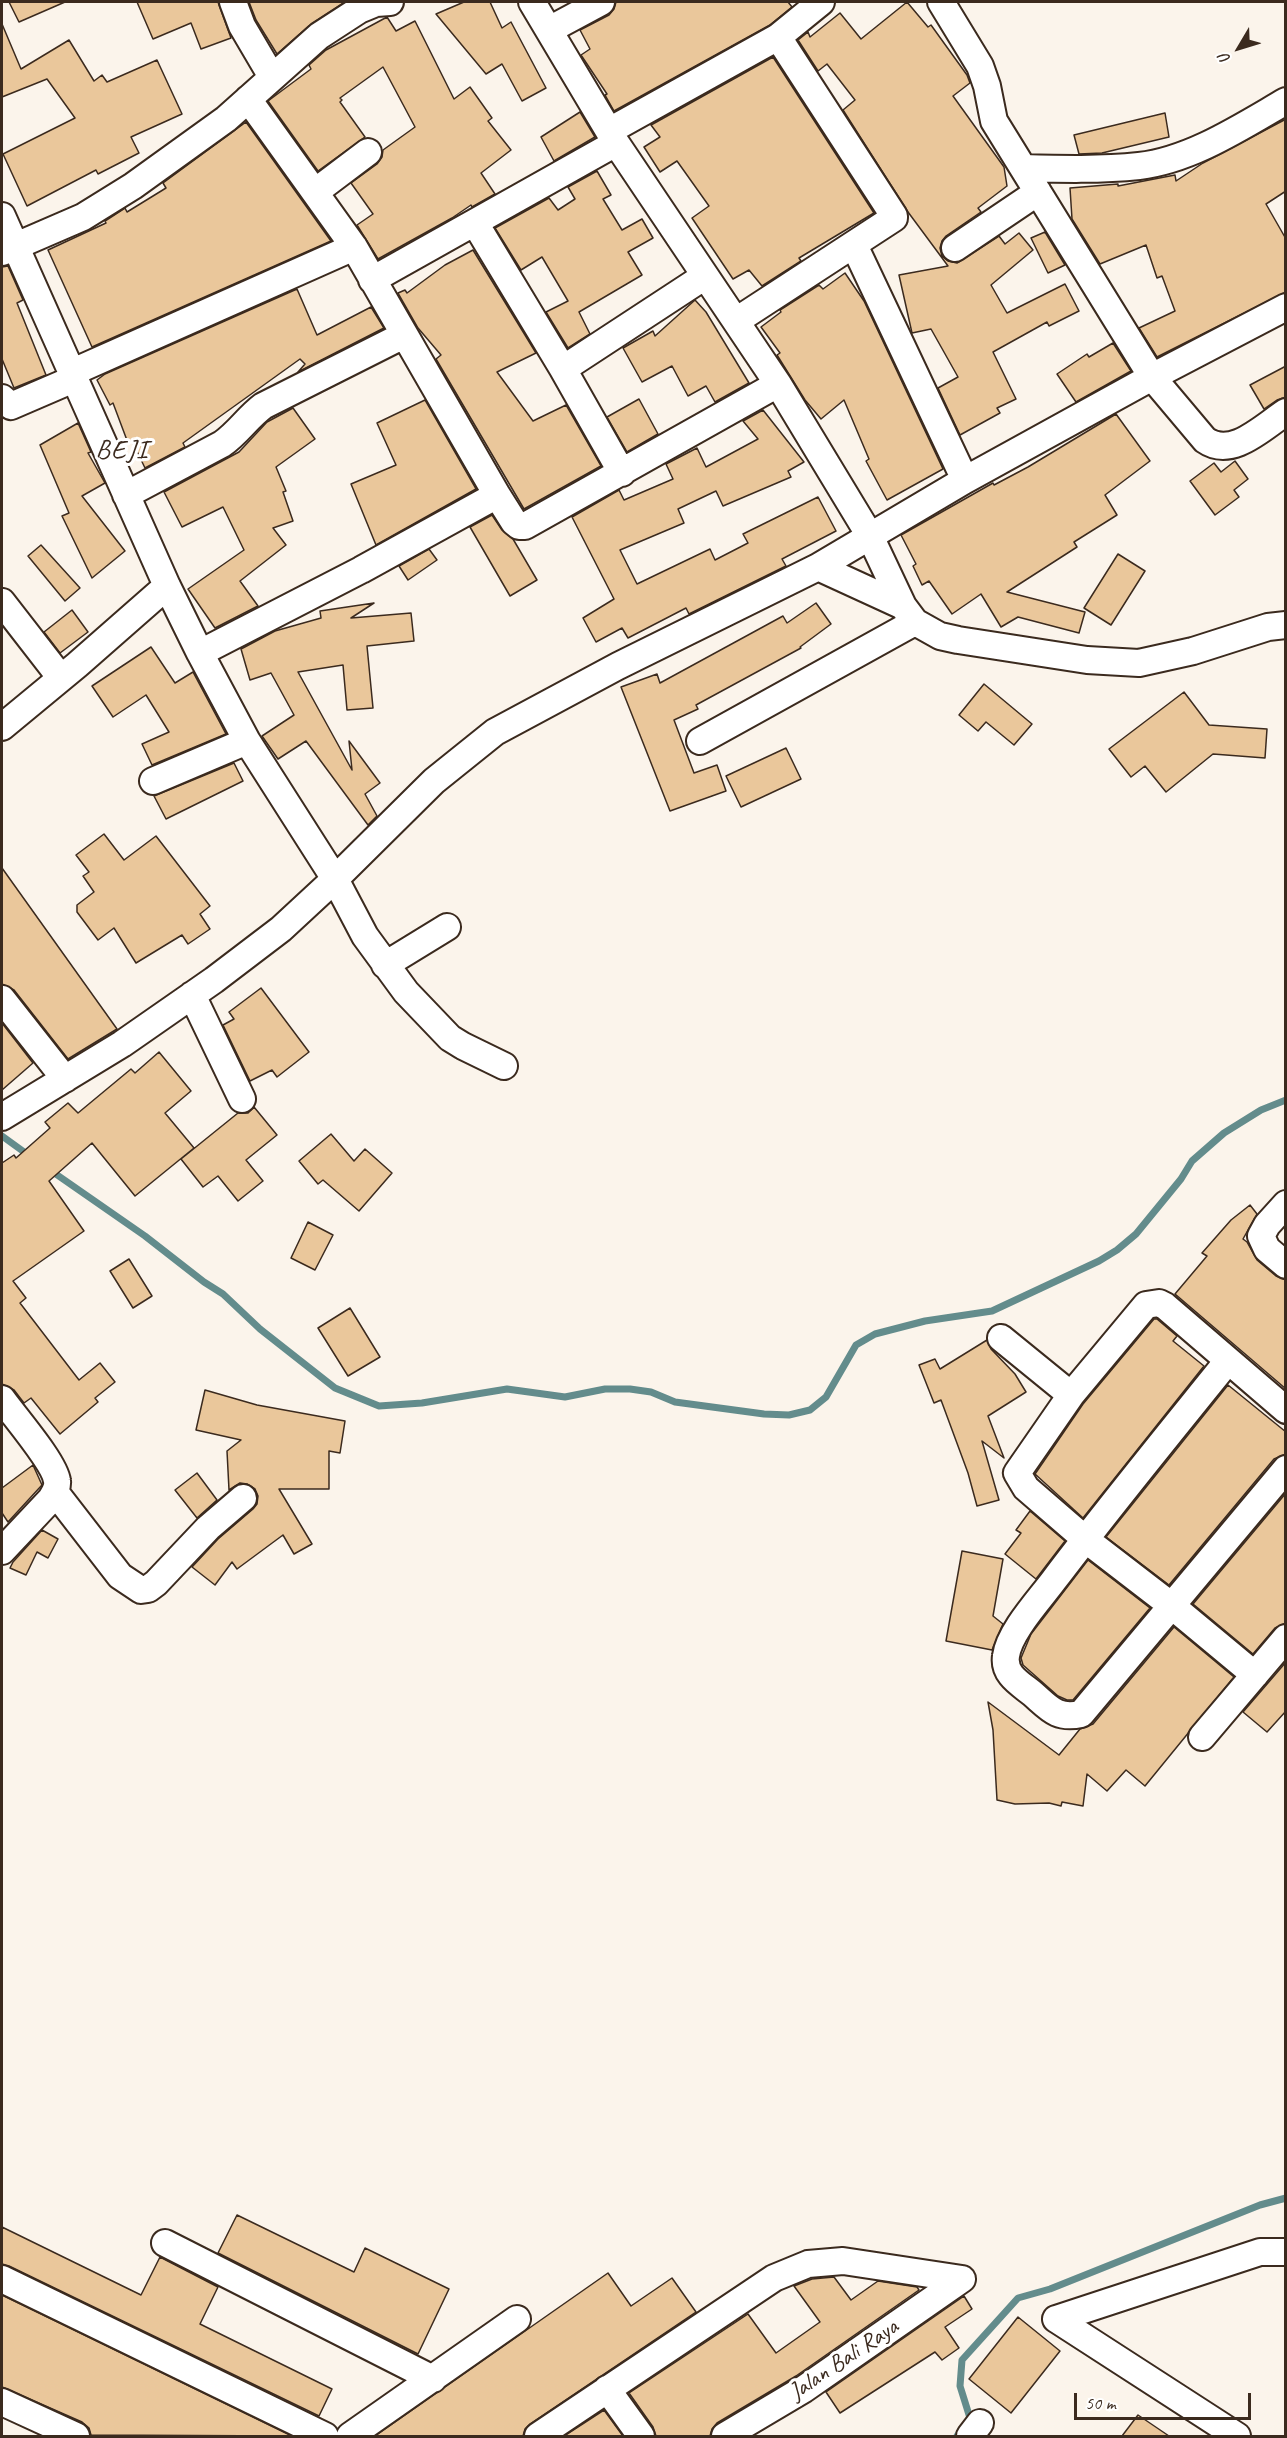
<!DOCTYPE html>
<html>
<head>
<meta charset="utf-8">
<style>
	body { margin:0 }
	#map { position:relative; width:1287px; height:2438px; overflow:hidden; background:#fbf4eb; font-family:Caveat,sans-serif }
	canvas { display:block }
	.frame { position:absolute; inset:0; border:3px solid #3b2a1e; pointer-events:none }
	.north { position:absolute; left:1209px; top:18px; width:60px; height:60px; -webkit-text-stroke:4px #fff; paint-order:stroke; rotate:232deg; font-size:16px; font-weight:700; line-height:24px; text-align:center; color:#3b2a1e }
	.north::after { content:''; display:block; margin:auto; width:21px; height:27px; background:#3b2a1e; clip-path:polygon(50% 0,100% 100%,50% 72%,0 100%) }
	.scale { position:absolute; left:1074px; top:2393px; width:177px; height:27px; box-sizing:border-box; border:3px solid #3b2a1e; border-top:0; padding-left:8px; font-size:18px; line-height:21px; white-space:nowrap; color:#3b2a1e; -webkit-text-stroke:4px #fff; paint-order:stroke }
</style>
</head>
<body>
<div id="map">
<canvas width="1287" height="2438"></canvas>
<div class="frame"></div>
<div class="north">U</div>
<div class="scale">50 m</div>
</div>
<script>
const ctx = document.querySelector('canvas').getContext('2d');
ctx.lineJoin = 'round';
function stroke(path, color, width, dash) { ctx.strokeStyle = color; ctx.lineWidth = width; ctx.lineCap = dash ? 'butt' : 'round'; ctx.setLineDash(dash || []); ctx.stroke(path); }
function fillPath(path, color) { ctx.fillStyle = color; ctx.fill(path, 'evenodd'); }
function drawText(font, color, halo, rows, align = 'center') {
  ctx.font = font + ' Caveat,sans-serif'; ctx.lineWidth = 6; ctx.setLineDash([]); ctx.textBaseline = 'middle'; ctx.strokeStyle = halo; ctx.fillStyle = color; for (const [text, x, y, turn = 0] of rows) {
    ctx.save(); ctx.translate(x, y); ctx.rotate((+turn || 0) * Math.PI / 180); ctx.textAlign = isNaN(turn) ? turn : align; if (halo) ctx.strokeText(text, 0, 0); ctx.fillText(text, 0, 0); ctx.restore();
  }
}
stroke(new Path2D(`
	M2,1136l29,21
	M50,1170l95,66 59,46 19,12 37,35 75,59 44,18 43,-3 85,-14 58,8 40,-8h25l21,3 24,10 89,12 25,1 21,-5 16,-13 30,-52 19,-11 50,-13 67,-10 107,-50 18,-11 19,-16 45,-55 11,-18 32,-28 37,-23 25,-10
	M957,2436l13,-18 -10,-32 2,-26 56,-62 32,-9 210,-84 26,-7`), '#638c8c', 7);
const building = new Path2D(`
	M9,2h56l-46,20z
	M137,2h81l13,36 -30,11 -10,-26 -38,16z
	M249,2h96l-34,22 -34,30 -21,-34z
	M464,2h26l12,26 9,-6 35,66 -24,13 -20,-37 -16,10 -50,-60z
	M616,2h172l4,5 -22,18 -156,86 -9,-16 2,-1 -26,-39 9,-6 -10,-19 29,-15 5,-6z
	M907,2l21,25 3,-2 36,50 3,8 -17,13 51,71 3,19 -29,22 3,4 -35,24 -4,5 -2,7 2,8 6,5 9,2 42,-27 6,8 14,-11 14,17 -42,35 16,28 58,-29 14,27 -30,15 -2,-4 -54,30 23,47 -19,9 3,5 -40,22 -22,-47 20,-11 -27,-48 -19,4 -13,-58 49,-9 -40,-54 -65,-102 12,-10 -28,-36 -9,7 -20,-31 10,-8 2,5 30,-24 21,26z
	M387,17l9,14 19,-10 39,78 16,-12 22,31 -4,3 23,29 -30,23 14,21 -23,13 -1,-2 -19,13 -74,41 -21,-34 16,-11 -22,-31 26,-19 5,-7 1,-7 32,-23 -32,-60 -43,31 2,2 -2,2 25,35 -47,34 -50,-70 43,-32 -2,-4 17,-15z
	M2,24l19,45 48,-29 25,41 8,-6 5,7 50,-22 25,54 -51,23 8,16 -41,21 -2,-4 -69,36 -24,-52 72,-36 -28,-39 -45,18z
	M773,57l101,156 -75,45 2,3 -39,25 -13,-16 -16,9 -41,-61 17,-12 -32,-45 -17,11 -16,-25 16,-10 -9,-12z
	M580,112l15,25 -41,24 -13,-24z
	M1165,113l4,24 -67,16 -23,1 -5,-19z
	M1286,119v72l-20,13 20,35v53l-129,65 -18,-29 36,-17 -13,-35 -5,2 -11,-33 -46,19 -28,-45 -2,-31 48,-4v2l57,-11 1,6 27,-18z
	M246,122l85,119 -239,106 -44,-97 58,-27 -1,-2 20,-13 2,4 39,-24 -3,-5z
	M597,171l14,24 -8,4 19,31 20,-11 11,19 -25,14 14,23 -63,37 11,22 -22,14 -22,-36 22,-11 -26,-44 -21,13 -26,-42 54,-30 9,12 17,-11 -7,-12z
	M1045,232l20,33 -17,8 -17,-35z
	M473,250l63,103 -39,19 36,49 33,-16 35,61 -77,43 -88,-150 5,-4 -23,-27 -20,-35 7,-3 2,3 38,-28z
	M8,266l15,34 -6,3 29,72 -32,13 -12,-29v-92z
	M845,273l19,28 79,168 -56,31 -21,-39 3,-2 -25,-59 -23,19 -16,-19 -28,-45 3,-2 -19,-26 20,-15 -1,-2 39,-25 4,4z
	M297,289l20,46 54,-28 13,21 -86,44 7,-8 -5,-5 -117,84 2,4 -40,21 -13,-27 -4,2 -15,-40 -3,2 -13,-25 8,-6z
	M695,300l11,12 43,71 -34,19 -9,-16 -18,10 -16,-30 -30,16 -19,-34 30,-17 2,5z
	M1113,343l18,28 -55,31 -19,-28 30,-20 2,3z
	M1286,366v31l-9,3 -13,9 -14,-24z
	M639,399l19,35 -31,18 -20,-35z
	M425,400l51,89 -100,56 -25,-61 45,-19 -19,-42z
	M293,408l22,31 -39,28 10,24 -3,1 10,29 -20,7 13,17 -46,36 18,25 -43,22 -27,-39 56,-39 -21,-43 -41,20 -18,-35 75,-40 28,-30z
	M763,410l41,52 -16,9 3,6 -68,29 -7,-15 -38,18 6,14 -64,27 17,34 73,-35 5,11 33,-17 -5,-9 75,-37 18,34 -54,28 4,7 -97,48 -3,-6 -58,30 -6,-10 -26,14 -13,-24 31,-19 -42,-82 47,-27 5,10 49,-21 -7,-15 31,-16 9,19 52,-28 -15,-18z
	M1116,414l34,47 -45,34 12,20 -43,27 3,5 -70,45 78,20 -6,21 -61,-16 -17,10 -20,-33 -29,20 -23,-33 -7,4 -9,-19 3,-2 -15,-29 92,-52 1,2 34,-18z
	M78,423l13,29 -3,1 17,30 -23,13 43,55 -33,27 -30,-62 7,-3 -29,-68z
	M1235,461l13,18 -14,11 5,7 -24,18 -25,-34 24,-18 7,9z
	M492,515l10,15 11,9 24,41 -27,16 -40,-69z
	M41,545l39,43 -15,13 -37,-45z
	M429,549l8,11 -29,20 -9,-14z
	M1118,554l27,17 -34,54 -27,-17z
	M374,603l-23,15 60,-5 3,28 -47,5 6,62 -26,2 -4,-45 -45,7 54,98 -3,-29 31,42 -15,11 12,22 -9,9 -62,-84 -28,18 -16,-23 32,-21 -23,-42 -21,7 -9,-31 34,-18 46,-13 -1,-7z
	M816,603l15,21 -31,23 1,1 -105,57 2,4 -24,11 20,53 23,-8 9,26 -56,20 -49,-124 36,-13 3,9 123,-67 4,7z
	M72,610l16,22 -28,21 -16,-21z
	M151,647l24,36 18,-11 33,62 -74,31 -10,-21 27,-12 -23,-37 -33,22 -21,-31z
	M984,684l48,40 -18,21 -28,-23 -8,9 -19,-16z
	M1184,692l25,33 58,4 -2,29 -52,-4 -47,38 -21,-26 -14,11 -22,-28z
	M786,748l15,31 -60,28 -15,-31z
	M234,763l9,18 -77,38 -12,-23z
	M104,834l20,26 32,-24 54,70 -10,8 10,15 -22,15 -6,-9 -46,28 -22,-35 -16,12 -21,-28v-7l17,-13 -11,-16 6,-4 -13,-17z
	M2,868l115,161 -49,30 -54,-69 -12,-6z
	M261,988l48,64 -32,25 -5,-7 -22,11 -27,-56 11,-6 -5,-7z
	M2,1023l31,40 -31,27z
	M159,1052l32,39 -26,22 29,35 -59,48 -43,-53 -43,38 35,50 -71,50 13,17 -6,5 59,77 21,-17 15,19 -20,16 3,4 -38,32 -29,-36 -7,5 -10,-13 -12,-6v-221l12,-8 2,3 34,-30 -5,-6 23,-19 10,10 53,-44 4,4z
	M254,1107l23,28 -31,25 17,21 -25,20 -20,-25 -15,11 -22,-28 57,-46h10z
	M331,1134l23,27 11,-12 27,24 -33,38 -36,-31 -5,4 -19,-23z
	M1250,1205l7,9 -14,25 4,3 10,18 19,16 10,4v109l-111,-95 32,-38 -5,-3 29,-33z
	M308,1222l25,13 -18,35 -24,-12z
	M129,1259l23,37 -19,12 -23,-37z
	M350,1308l30,49 -32,19 -30,-48z
	M1154,1319h3l20,17 -4,5 31,25 -121,152 -48,-44 48,-70z
	M987,1340l4,9 24,25 11,18 -38,24 16,42 -22,-17 17,59 -22,6 -9,-33 -27,-73 -7,3 -15,-38 16,-6 5,10z
	M1228,1385l58,47v22l-12,5 -105,126 -63,-48z
	M205,1390l52,15 88,16 -5,32 -11,-2v38h-50l33,55 -18,10 -11,-19 -46,34 -5,-7 -17,23 -23,-18 26,-28 35,-30 4,-5 1,-8 -3,-7 -8,-5 -7,-1 -11,7 -2,-39 14,-11 -45,-10z
	M33,1465l9,20 -34,37 -6,-9v-25z
	M197,1473l20,27 -20,18 -22,-28z
	M1286,1493v130l-11,5 -22,26 -60,-50z
	M1030,1511l35,30 -29,38 -31,-25 16,-21 -5,-3z
	M42,1530l16,9 -10,19 -11,-6 -11,23 -16,-7 3,-6z
	M962,1551l41,8 -10,57 10,8 -11,26 -46,-9z
	M1088,1560l62,48 -77,92h-6l-9,-4 -35,-31 -2,-7 10,-24z
	M1174,1627l60,50 -89,109 -19,-16 -19,21 -20,-17 -4,32 -21,-4 -1,4 -12,-3 -34,1 -18,-4 -4,-70 -5,-28 71,53 21,-26 13,-5z
	M1286,1662v49l-19,21 -24,-20z
	M237,2215l117,57 11,-24 84,41 -31,65 -200,-101z
	M2,2227l139,68 19,-38 58,30 -18,37 132,65 -13,27 -310,-150 -7,-2z
	M608,2273l23,33 41,-28 24,34 -166,112 -5,5 -2,7h-148z
	M834,2277l17,23 27,-19 39,6 2,3 -123,86 -79,47 -5,6 -2,7h-54l-3,-9 -24,-34 119,-79 28,39 44,-31 -26,-36 18,-7z
	M2,2295l290,141 -201,-1 -2,-7 -7,-6 -80,-35z
	M964,2296l8,13 -27,18 14,21 -17,12 -7,-8 -95,61 -14,-21z
	M1018,2317l42,34 -49,62 -42,-34z
	M604,2410l19,26h-59z
	M1138,2415l31,21h-47z`);
fillPath(building, '#eac79b');
stroke(building, '#3b2a1e', 1.5);
const minor = new Path2D(`
	M233,2l9,24 30,51
	M532,2l84,141 162,241 92,152 33,70 12,16 25,14 18,4 129,20 52,3 54,-12 75,-24 18,-2
	M941,2l39,64 7,20 7,35 158,256 53,63c27,19 58,-13 81,-28
	M549,30l52,-28
	M248,99l106,148 143,248 17,27 5,4h6l253,-142
	M609,131l169,-94 43,-35
	M1023,168c38,1 78,2 116,-2 52,-6 102,-39 147,-65
	M315,192l53,-40
	M2,216l165,370 33,67 47,88 88,138 30,57 41,56 44,46 13,8 41,20
	M475,223l88,146
	M854,245l111,235
	M955,248l83,-56
	M2,252l81,-35 50,-31 93,-67 93,-83 40,-26 17,-7 14,-1
	M372,280l244,-137
	M736,321l158,-103v-2l-116,-179
	M73,372l281,-125
	M2,398l9,8 65,-28
	M622,473l-59,-104 142,-93
	M126,495l96,-51c16,-11 25,-26 41,-38l141,-71
	M818,567l85,39
	M2,602l59,76
	M200,653l161,-83 136,-75
	M2,727l75,-62 90,-79
	M700,741l215,-119
	M153,781l94,-40
	M385,965l62,-38
	M192,995l50,104
	M2,999l63,80
	M2,1117l120,-73 92,-64 67,-51 54,-50 99,-98 61,-49 123,-66 200,-99 147,-87 187,-103 134,-70
	M1286,1204l-19,21 -6,11 6,13 19,16
	M1001,1338l70,57
	M1227,1362c-58,72 -117,144 -173,218 -14,19 -45,52 -48,76 -3,19 15,28 27,38 17,15 24,25 48,20l205,-245
	M2,1399c12,17 53,64 55,82 1,6 -3,13 -6,18l-49,52
	M55,1492l65,84 21,14 7,-1 8,-6 52,-55 35,-30
	M1255,1675l-83,-69 -87,-67 -59,-51 -9,-15 54,-78 75,-90 13,-2 6,3 121,104
	M1202,1737l84,-99
	M165,2243l268,136
	M2,2279l323,157
	M1056,2319l204,-67h26
	M1056,2319l181,117
	M607,2389l34,47
	M2,2402l74,34
	M350,2436l167,-117
	M538,2436l236,-158 34,-14 35,-3 119,18
	M725,2436l79,-47 158,-110
	M970,2436l10,-13`);
stroke(minor, '#3b2a1e', 30);
stroke(minor, '#fff', 26);
drawText('24px', '#3b2a1e', '#fff', [
	["Jalan Bali Raya",844,2360,-34]
]);
ctx.letterSpacing = '1.5px';
drawText('27px', '#3b2a1e', '#fff', [
	["BEJI",122,451]
]);
ctx.letterSpacing = '0px';
</script>
</body>
</html>
